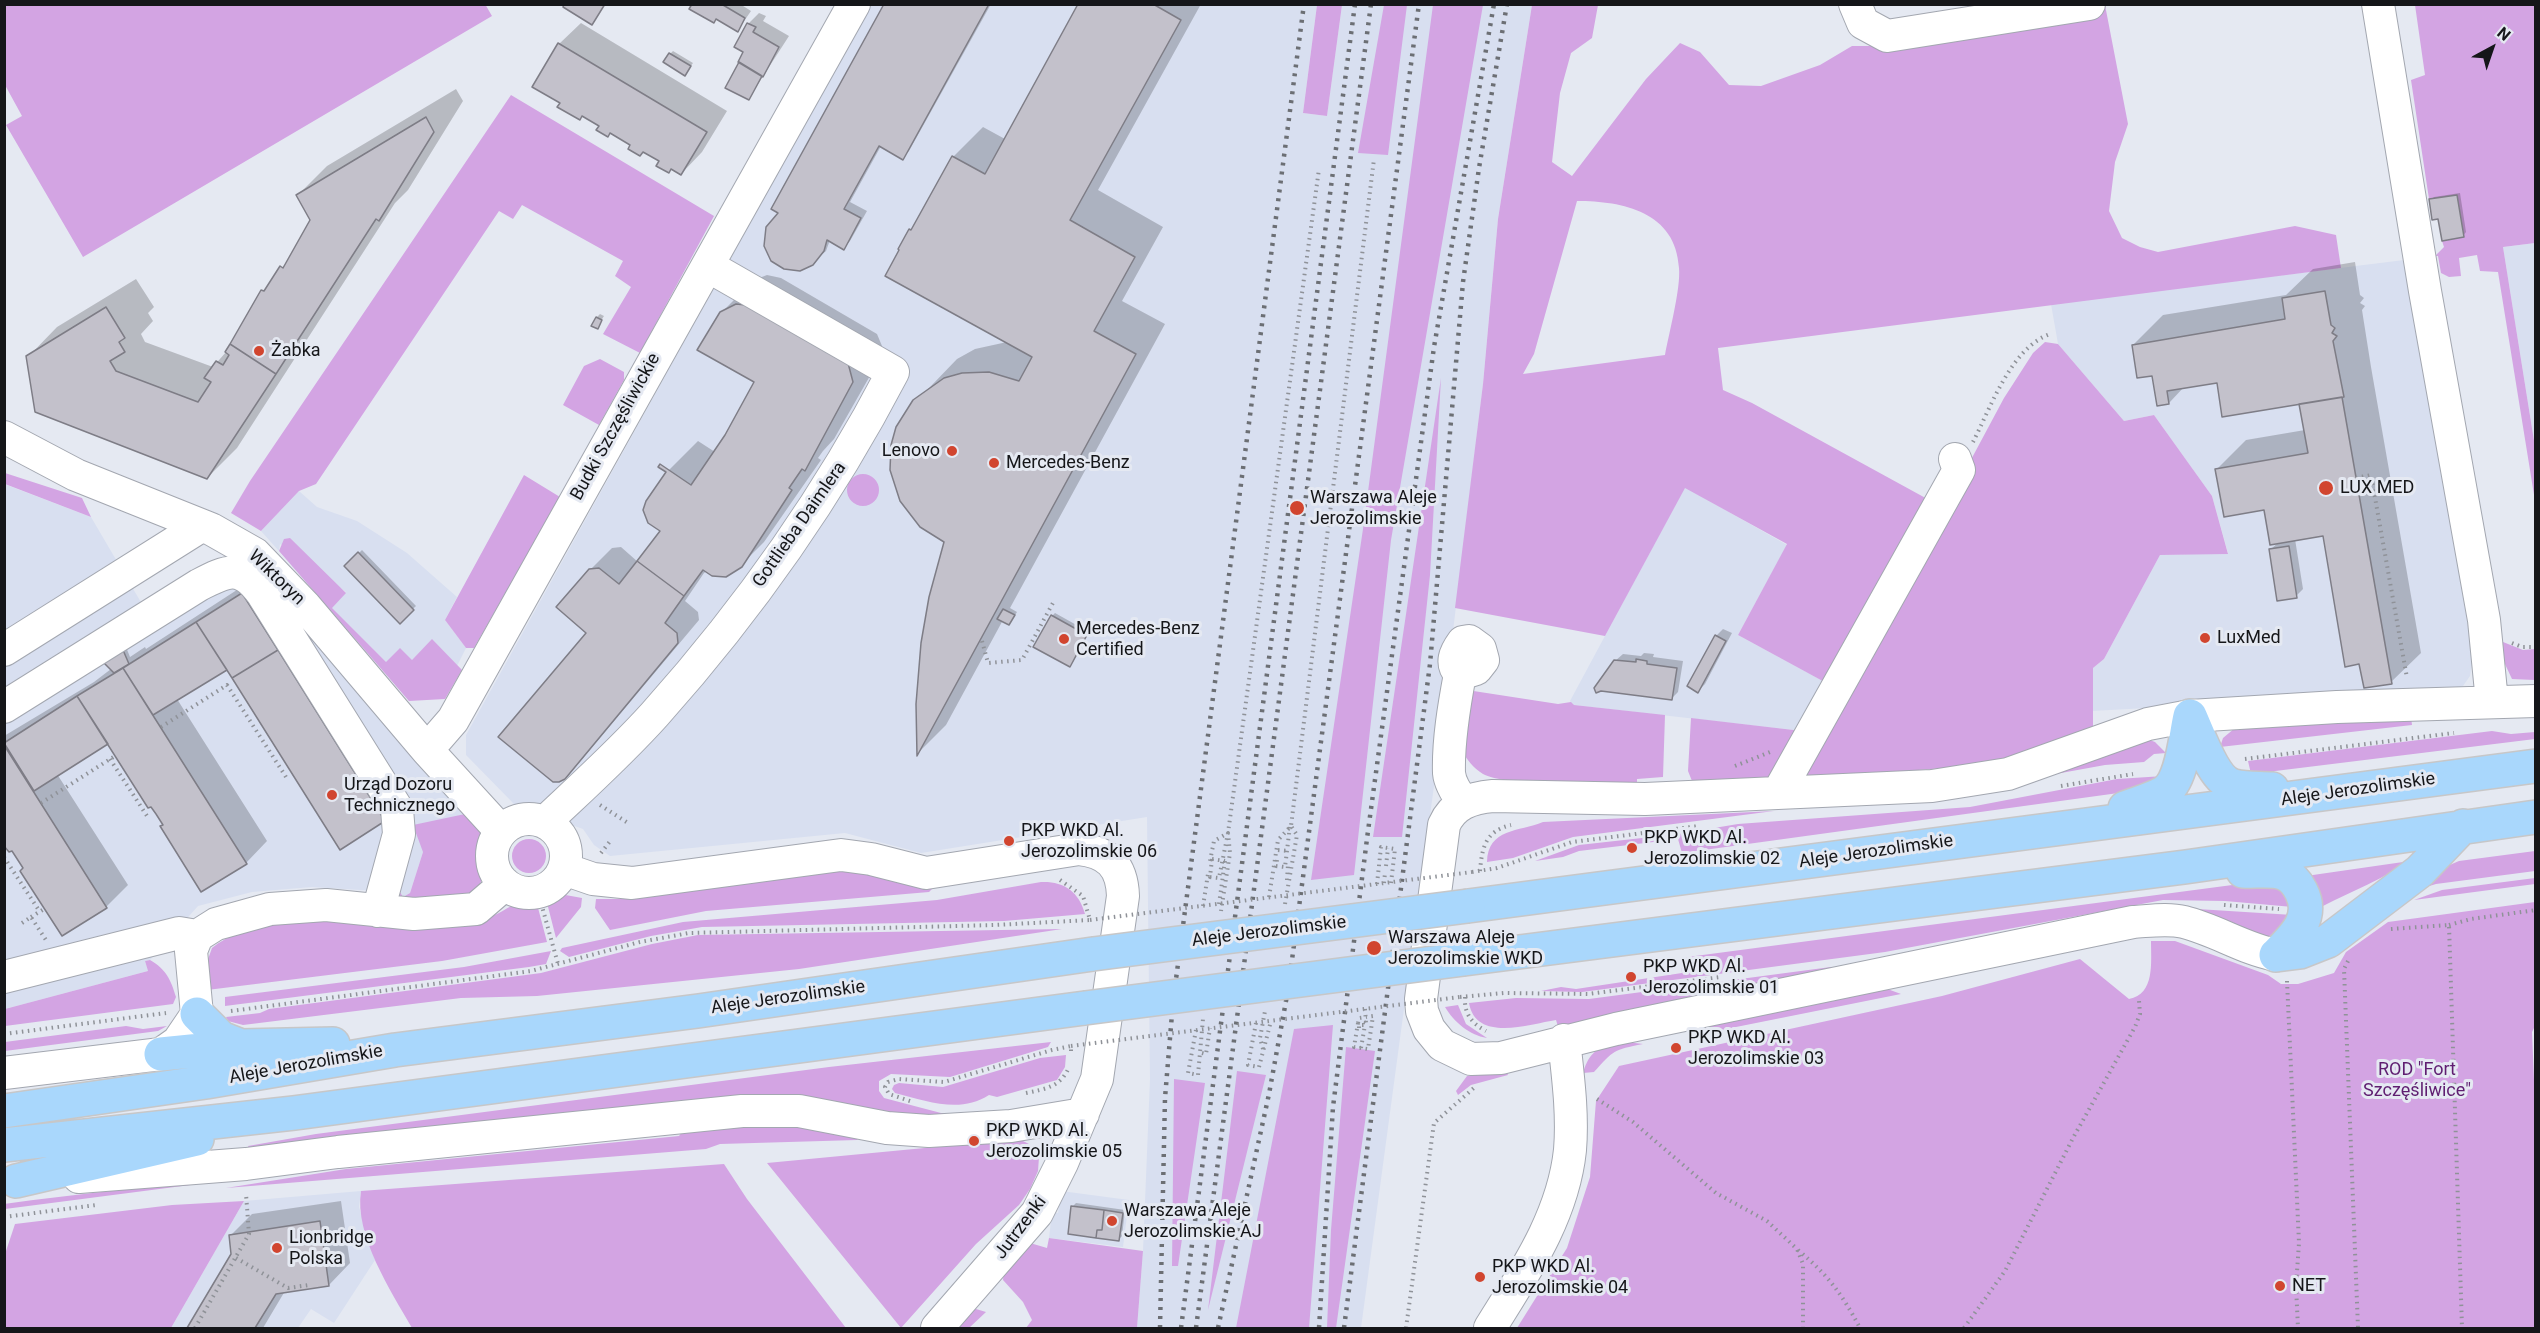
<!DOCTYPE html>
<html>
<head>
<meta charset="utf-8">
<style>
	body { margin:0 }
	#map { position:relative; width:2540px; height:1333px; overflow:hidden; background:#e5e9f2; font-family:Roboto,sans-serif }
	canvas { display:block }
	.frame { position:absolute; inset:0; border:6px solid #151619; pointer-events:none }
	.north { position:absolute; left:2462px; top:18px; width:60px; height:60px; -webkit-text-stroke:4px #e5e9f2; paint-order:stroke; rotate:40deg; font-size:16px; font-weight:700; line-height:24px; text-align:center; color:#151619 }
	.north::after { content:''; display:block; margin:auto; width:21px; height:27px; background:#151619; clip-path:polygon(50% 0,100% 100%,50% 72%,0 100%) }
</style>
</head>
<body>
<div id="map">
<canvas width="2540" height="1333"></canvas>
<div class="frame"></div>
<div class="north">N</div>
</div>
<script>
const ctx = document.querySelector('canvas').getContext('2d');
ctx.lineJoin = 'round';
function fillPath(path, color) { ctx.fillStyle = color; ctx.fill(path, 'evenodd'); }
function stroke(path, color, width, dash) { ctx.strokeStyle = color; ctx.lineWidth = width; ctx.lineCap = dash ? 'butt' : 'round'; ctx.setLineDash(dash || []); ctx.stroke(path); }
function drawText(font, color, halo, rows, align = 'center') {
  ctx.font = font + ' Roboto,sans-serif'; ctx.lineWidth = 6; ctx.setLineDash([]); ctx.textBaseline = 'middle'; ctx.strokeStyle = halo; ctx.fillStyle = color; for (const [text, x, y, turn = 0] of rows) {
    ctx.save(); ctx.translate(x, y); ctx.rotate((+turn || 0) * Math.PI / 180); ctx.textAlign = isNaN(turn) ? turn : align; if (halo) ctx.strokeText(text, 0, 0); ctx.fillText(text, 0, 0); ctx.restore();
  }
}
fillPath(new Path2D(`
	M871,5h446l-14,108 24,3 15,-111h190l-34,214 -15,165 -47,387 -75,557h-224l6,-77 7,-172 -3,-262 -226,36 -76,-20 -235,23 -16,-11 -11,-16 -68,-24 -49,-50v-20z
	M2535,243v204l-32,-200z
	M2404,260l69,394 -3,22 -7,10 -14,6 -358,19 2,-43 11,-9 56,-104 68,-2 -16,-57 -58,-81 -30,6 -66,-77 -7,-40z
	M4,484l87,33 51,87 123,-24 200,234 -7,2 -35,36 -13,41 -7,4 -9,-15 -17,9 -65,-4 -60,5 -54,14 -48,54 -5,1 3,10 -143,38z
	M1685,487l102,58 -49,90 85,46 -21,50 -229,-26 -3,-4z
	M299,491l18,16 40,14 50,32 50,44 -12,23 21,28 -9,18 -25,-26 -20,20 -25,3 -56,-55 15,-16 -66,-48 -1,7 -18,-20z
	M361,1191l-2,16 16,53 -41,63 -23,-14 -13,19h-127l73,-127z
	M1061,1191l68,9 -6,47 -74,-9 3,-26 6,1z`), '#d8dff0');
fillPath(new Path2D(`
	M485,4l7,12 -409,241 -77,-132 16,-9 -17,-31v-80z
	M1317,5h25l-15,111 -24,-3z
	M1384,5h23l-19,150 -30,-2z
	M1433,5h50l-92,535 -37,335 -43,5 52,-351z
	M1532,5h66l-6,33 -21,15 -11,40 -8,69 20,14 74,-97 34,-36 20,9 29,33 32,1 59,-21 32,-19h30l223,-41 23,119 -13,38 -6,49 13,27 18,9 18,5 137,-26 41,9 5,33 -623,80 5,42 29,13 179,98 -101,184 -92,-50 49,-91 -102,-56 -80,148 -150,-28 28,-224 15,-165zM1577,201c46,0 99,11 102,67 2,20 -10,65 -14,87l-142,19 11,-20z
	M2415,5h120v238l-32,4 32,200v54l-37,-229 -18,-1 -3,-16 -18,3 2,18 -12,1 -8,-4 -3,-17h-3l9,-9 -2,-6 22,-4 -7,-42 -28,4 -18,-119 14,-5z
	M511,95l203,121 -74,137 -37,-19 28,-47 -16,-11 8,-15 -101,-56 -9,14 -14,-8 -183,273 -17,7 -38,40 -30,-18 19,-32z
	M2045,342l13,2 66,77 30,-6 58,81 16,58 -68,1 -56,104 -11,9v59l-109,38 -184,14 204,-381 29,-45z
	M600,359l24,13v8l-25,45 -36,-20 21,-39z
	M1441,378l-11,197 -28,262h-29z
	M5,473l77,25 9,19 -86,-33z
	M847 490a16 16 0 1 1 32 0a16 16 0 1 1-32 0Z
	M524,475l36,22 -86,151h-8l-21,-28z
	M290,538l56,55 -14,15 54,54 14,-14 12,12 20,-21 30,31 -17,29 -36,2 -130,-150 5,-12z
	M2503,642l20,8 12,-1v31l-23,-1 -8,-17z
	M1467,690l91,14 13,-2 3,3 91,10 -2,62 -26,2v8c-28,0 -134,-1 -154,-13 -10,-6 -16,-15 -22,-24z
	M2411,717l1,8 -192,22 3,-9 12,-10z
	M1691,718l111,13 -23,49 -81,4 -6,-3 -4,-10z
	M2492,731l19,3 24,-2v7l-284,35 -3,-13z
	M2147,739l8,3 11,11 -12,1 -10,8 -39,3 -66,12z
	M2164,776l-31,15 -451,62 -4,-14 -99,12 -16,6 -28,4 44,-16 99,-11 60,-10 232,-17 147,-28z
	M1774,811l-201,26 -60,21 -26,4c1,-34 32,-30 56,-40z
	M465,814l15,17 4,11 2,29 -8,17 -12,9 -58,5 -9,-5 -5,-15 9,15 7,-4 13,-41 -10,-27z
	M512 856a17 17 0 1 1 34 0a17 17 0 1 1-34 0Z
	M2535,851v20l-99,13 -23,7 32,-24 14,-6z
	M2410,861c-27,18 -58,30 -87,45h-5l-12,-30z
	M822,870h36l74,15v4l-3,3 -223,19 -96,19 -15,-22 1,-9h27z
	M2535,878v6l-121,16 28,-10z
	M1041,882c22,-1 38,9 44,32l-81,7 -302,6 -51,9 -82,21 -9,-6 2,-3 121,-26 254,-22z
	M2255,882l23,2 15,23 -68,-6 -62,-1 -278,52 -303,40 -41,-1 20,-4 15,2 106,-16 -2,-15z
	M560,894l22,4 -1,9 -25,31 -10,-39z
	M522,902h11l4,2 10,38 -105,19 -235,29v-28l5,-14c53,-45 202,-24 272,-30 14,-1 24,-13 38,-16z
	M2535,902l1,122 -4,8 4,96 -1,200h-1018l50,-80 23,-71 6,-76 23,-35 323,-70 138,-37 49,40c26,-5 22,-36 22,-58h24l11,4 82,30 13,9h17l36,-11 12,-21 42,-30z
	M2181,908l112,7 -17,21 -10,2z
	M1062,929l-263,40 -262,27 -76,2 -218,27 -15,-4 -2,-4 34,-4 9,-4 272,-36 111,-29 46,-9z
	M551,951l-5,13 -17,3 -304,39v-9l239,-30z
	M150,960c16,9 21,20 26,37l-3,7 -168,22v-17l143,-38 -3,-10z
	M1831,967l6,4 -278,59 -3,-10c-26,4 -80,23 -87,-17l47,-5 73,1z
	M1882,987l19,7 -205,41 15,-10z
	M1458,1005l8,19 21,14c-18,-3 -33,-16 -42,-31z
	M1333,1025l-24,303h-73l58,-299z
	M126,1026l17,3 24,-3 -9,5 -153,20v-9z
	M1619,1041l24,3c-30,6 -29,6 -49,28l-11,1c6,-21 16,-27 36,-32z
	M1051,1042l-3,5 -98,30 -59,-3 -12,7v10l5,7 57,15h51l-742,37 -2,-4 68,-12 513,-67z
	M1346,1047l29,4 -39,277h-9l4,-98z
	M1066,1055l-1,12 -8,13 -60,17 -8,-2c-29,19 -62,6 -94,-2l-3,-4 2,-4 5,-2 44,4 97,-29z
	M1506,1070l2,5 -37,10 -13,10 -2,-4 11,-15z
	M1237,1071l29,4 -58,235z
	M1174,1079l31,4 -27,183h-6z
	M760,1120l102,14 -5,6 -137,4 -14,5 -480,39 120,-19 333,-33 6,-8z
	M1019,1139l12,6 8,12 -1,14 -8,18 -11,16 -43,39 -75,84 -134,-165z
	M724,1164l23,35 99,129h-434c-21,-37 -58,-93 -51,-137z
	M221,1181l-216,28 -1,-5c73,-10 145,-18 217,-23z
	M244,1201l-73,127h-166v-74l10,-30 157,-19z
	M1049,1238l94,13 -6,77h-111l6,-8 -9,-18 -20,-22 1,-10 26,-27 17,5z
	M976,1309l10,3 -17,16h-14l12,-17z`), '#d3a4e3');
fillPath(new Path2D(`
	M694,4h46l11,7 -13,19z
	M886,4h105l-82,147 -7,7 -21,-12 -31,56 17,9 -17,30 -7,7 -13,-8 -4,11 -19,16 -42,-33 5,-12 10,-10z
	M1080,4h121l-103,186 65,37 -41,74 43,23 -155,284 7,4 -5,8h-9l-57,105 -28,28 28,-212 -41,-128 52,-54 18,-10 32,-7 -107,-93 53,-92 30,-30 22,12z
	M759,13l7,3 -3,5 26,15 -40,62 -4,-46 -9,-5 12,-23z
	M581,23l146,88 -25,41 -21,22 -70,-42 -3,3 -7,-10 -39,-23 -3,-58z
	M673,51l20,12 -6,8 -17,-17z
	M456,89l7,12 -55,89 -13,13 -158,245 -30,30 -179,-121 29,-30 79,-48 18,28 -6,6 5,8 -12,13 4,8 68,25 13,-15 26,-44 38,-50 22,-38 -14,-25 29,-29z
	M2460,193l6,39 -3,4 -24,-19 -8,-17 3,-3z
	M2355,262l5,33 4,3 -4,5 5,3 -3,4 9,57 50,286 -30,29 -30,-20 -37,-128 -29,5 8,50 -7,7 -25,-47 8,-7 -13,-33 -49,-40 29,-29 59,-10 -4,-27 -83,-21 -34,5 -15,16 -36,-58 30,-30 123,-20 27,-26z
	M767,275l14,3 96,56 5,12 -3,14 -45,79 -11,12 -5,7 3,2 -57,82 -30,30 -13,4 -13,-6 -4,3 -19,28 13,11 1,8 -116,138 -21,21 26,-147 2,-62 22,-22 9,-1 17,15 24,-32 7,-60 29,-29 17,11 11,-16 30,-55 -32,-71 30,-30z
	M600,314l4,2 -7,11v-10z
	M362,550l54,56 -16,15 -54,-55z
	M263,573l121,247 -157,-152 -50,31 90,142 -21,22 -82,-39 -56,-82 -51,32 71,111 -22,22 -44,27 -37,-66 -13,-19 -8,-6v-107l90,-54 17,-13 -6,-7 21,-15 4,10 15,-10 1,2z
	M1055,613l34,19 -16,30 -21,-46z
	M1723,629l9,4 -27,51 -7,7 18,-55z
	M1644,653l10,1 -1,3 30,4 -5,31 -7,7 -56,-38 8,-7 18,2z
	M341,1201l9,62 -21,22 -44,6 -22,37h-74l44,-74 -2,-19 21,-21z
	M1076,1203l49,7 -3,26 -3,3 -46,-33z`), '#0003');
const building = new Path2D(`
	M564,4h41l-13,21 -29,-18z
	M692,4l31,1 22,13 -7,14 -22,-13 -2,4 -25,-14z
	M884,4h105l-86,156 -24,-14 -35,63 17,9 -17,32 -17,-10 -3,11 -11,14 -13,6 -16,-2 -13,-8 -7,-15 2,-19 12,-14 -7,-4z
	M1078,4h75l28,16 -111,200 65,37 -41,74 42,23 -219,402 -1,-52 5,-61 8,-46 15,-55 -24,-15 -20,-26 -10,-31 1,-25 5,-18 17,-27 31,-22 18,-5 27,-1 30,9 13,-24 -147,-81 14,-26 -1,-1 11,-20 2,1 41,-74 33,18z
	M747,23l9,4 -3,5 26,15 -16,30 -25,-15 5,-10 -9,-5z
	M558,43l149,89 -26,43 -10,-6 -2,4 -13,-7 3,-5 -16,-9 -3,4 -12,-7 2,-4 -20,-12 -2,4 -12,-7 3,-4 -17,-10 -2,4 -23,-13 3,-4 -28,-16z
	M669,53l22,13 -6,10 -22,-14z
	M739,62l23,14 -13,24 -24,-12z
	M426,117l8,15 -55,89 -3,-2 -100,155 -46,-30 31,-54 3,1 16,-25 3,2 27,-48 -14,-25z
	M2457,195l7,42 -22,4 -4,-22 -6,1 -3,-21z
	M2325,291l6,34 4,3 -3,5 5,3 -4,5 11,56 -122,20 -5,-34 -50,8 2,13 -12,2 -5,-30 -15,2 -5,-33 153,-26 -3,-21z
	M736,304l10,1 102,58 5,19 -48,89 -3,-2 -13,19 3,2 -50,77 -16,10 -14,-1 -9,-6 -19,26 -47,-35 23,-30 -12,-8 -5,-13 3,-9 20,-29 -8,-5 2,-3 31,21 34,-50 29,-53 -57,-32 23,-38z
	M106,307l19,31 -6,4 6,10 -15,9 6,10 82,31 13,-20 -7,-4 12,-17 7,4 6,-10 -4,-3 5,-8 46,30 -69,105 -172,-67 -9,-56z
	M596,317l6,3 -4,9 -7,-3z
	M2342,397l50,287 -28,4 -5,-24 -14,3 -22,-131 -53,9 -6,-35 -40,7 -9,-48 93,-16 -9,-49z
	M2289,546l8,52 -20,3 -8,-52z
	M358,552l56,58 -14,14 -56,-58z
	M637,561l47,35 -19,27 12,10 1,10 -113,136 -6,3h-6l-55,-45 88,-104 -30,-26 33,-38 10,-1 20,16z
	M242,593l36,57 -46,28 -36,-56z
	M1003,609l12,6 -6,10 -12,-6z
	M1051,615l36,20 -17,32 -37,-20z
	M196,622l31,48 -74,45 -30,-47z
	M1715,635l11,6 -28,52 -11,-7z
	M123,650l6,14 -15,9 -10,-10z
	M278,650l107,171 -45,29 -108,-172z
	M1636,659l11,2v3l30,4 -5,32 -71,-9 -5,2 -2,-5 20,-28 22,2z
	M123,668l124,196 -46,28 -41,-66 3,-1 -7,-11 -5,-7 -3,1 -71,-112z
	M77,696l31,48 -74,47 -30,-48z
	M4,745l103,163 -45,28 -42,-65 3,-3 -11,-17 -3,1 -5,-6z
	M1071,1206l33,4 -2,20h-5l-1,8 -28,-4z
	M1104,1210l19,3 -4,28 -23,-3 1,-8h5z
	M320,1221l9,65 -53,8 -21,34h-68l44,-74 -2,-19z`);
fillPath(building, '#c3c1cb');
stroke(building, '#7e7d86', 1.5);
const minor = new Path2D(`
	M1855,4l8,19 24,13 202,-32
	M2378,4l47,287 59,329 8,82
	M4,437l72,38 135,54 44,25 50,52 122,144
	M1469,641l11,8 3,11 -7,9 -16,5c-10,-11 -5,-21 3,-32z
	M4,650l197,-124
	M1460,674c-6,32 -12,67 -11,99 1,11 8,21 14,29
	M4,707l195,-122c29,-15 41,-21 63,8l135,216 2,25 -21,77
	M1778,793l181,-323 -4,-11
	M492 856a37 37 0 1 1 74 0a37 37 0 1 1-74 0Z
	M545,822c37,-35 76,-70 110,-108 93,-104 174,-219 238,-342l-185,-106
	M501,831l-74,-81 26,-30 401,-716
	M564,869l29,10 39,4 209,-28 30,4 55,14 153,-24c29,3 43,17 44,47l-26,183 -35,84 -25,50 -100,115
	M2276,955c-32,-6 -60,-25 -92,-33 -16,-4 -34,-1 -51,0l-517,107 -115,29 -30,1 -29,-14 -13,-16 -7,-18 -1,-12 23,-174c9,-21 27,-27 49,-29l152,3 287,-13 76,-12 140,-50 42,-8 147,-9 199,-6
	M4,977l175,-44 18,3
	M4,1073l157,-19 17,-12 19,-28 -6,-63 6,-15 19,-12 54,-15 56,-4 88,9 62,-5 29,-25
	M79,1177l167,-13 92,-12 404,-41h57l88,17 42,3 82,-5 72,-12
	M1490,1328c34,-55 73,-111 80,-178 3,-36 -2,-73 -6,-110`);
const major = new Path2D(`
	M2190,716c9,19 23,65 44,70 12,3 26,2 38,3
	M2125,808c13,-5 28,-9 40,-16 18,-13 20,-55 25,-76
	M2243,871c12,1 32,-2 42,3 7,3 13,11 16,17 14,27 -7,46 -25,64
	M1468,906l1068,-140
	M2276,955l24,-3 28,-11 92,-70 43,-45
	M1464,959l721,-92 351,-50
	M197,1014l24,24 20,8
	M161,1054l80,-8 92,-2
	M4,1111l202,-29 189,-32 303,-39 395,-57
	M4,1145l290,-32 791,-105
	M16,1181l181,-42`);
stroke(minor, '#a3a7b0', 34);
stroke(major, '#c7c7c8', 36);
stroke(new Path2D(`
	M1973,442c18,-35 38,-94 77,-108
	M2356,478l15,-3 36,203
	M982,641l6,22 34,-3 32,-59
	M2512,643l10,4h14
	M161,727l66,-42 59,92
	M110,759l39,60
	M2245,759l209,-26
	M1735,766l35,-14
	M2061,786l72,-12
	M41,803l74,-47
	M600,805l28,18
	M601,853l10,-13
	M4,857l36,55
	M1212,859l-2,18 9,1 9,-45 91,-664
	M1277,860l-1,6 9,1 5,-41
	M1210,861l4,-20 14,-8 2,20 -9,58
	M1386,866l2,-18
	M1480,871c2,-23 5,-40 31,-46
	M1472,872l25,-4 75,-26 127,-16
	M1287,880l1,-16
	M1377,884l4,-37 14,2 -4,34
	M538,892l20,72
	M1269,897l9,-57 13,-14 83,-667
	M1219,904l6,-43
	M1285,904l12,-69 -6,-9
	M2224,905l55,4
	M1203,906l5,-32
	M31,917l13,-8
	M22,923l9,-6 15,23
	M2449,925l22,-6 65,-9
	M2391,929l58,-4 13,403
	M2348,961l-4,8 14,359
	M2287,981l12,262 -3,43 2,42
	M1460,997l44,-4 84,1 133,-17
	M1465,997c-1,16 6,26 21,34
	M231,1011l300,-40 109,-29 49,-9 306,-8 95,-5 -7,-24 -23,-16
	M1364,1022l2,1
	M1256,1023l-8,42 11,2 12,-46
	M1358,1023l-4,24 14,2 5,-33 -7,1
	M1359,1028v-3h6
	M1196,1030l-8,43 10,2 5,-56
	M4,1034l162,-21
	M1361,1048l4,-23
	M1263,1049l-3,-11 5,-27
	M1202,1053l4,1 4,-26
	M1026,1093c19,-4 35,-6 43,-26
	M1597,1099l36,23 83,71 51,28 30,28 6,15v64
	M910,1101l-21,-7 -4,-7 3,-5 11,-3 45,3 108,-32 19,-4v8
	M4,1217l92,-12
	M1798,1250c30,25 44,44 62,78
	M236,1258l52,30 21,-3
	M195,1328l54,-94 -3,-40
	M1406,1328l28,-205 41,-36
	M1964,1328l41,-57 68,-133 62,-111 5,-13 -1,-13`), '#8f9298', 4, [1.5, 4.5]);
stroke(minor, '#fff', 32);
stroke(major, '#a9d7fc', 33);
stroke(new Path2D(`
	M1160,1328l5,-230 8,-96 131,-998
	M1181,1328l174,-1324
	M1196,1328l175,-1324
	M1218,1328l51,-234 19,-104 131,-986
	M1319,1328l14,-221 35,-276 66,-484 60,-343
	M1344,1328l86,-664 33,-382 16,-114 28,-164`), '#6c6f74', 4.5, [3, 6]);
const majorBridge = new Path2D(`
	M1093,954l375,-48
	M1085,1008l379,-49`);
stroke(majorBridge, '#c7c7c8', 36, []);
stroke(new Path2D(`
	M1278,850l11,1
	M1212,859l13,2
	M1384,883l1,-10
	M1090,920l382,-48
	M1365,1009l1,14
	M1358,1023l1,-5 7,-1
	M1071,1046l389,-49`), '#8f9298', 4, [1.5, 4.5]);
stroke(majorBridge, '#a9d7fc', 33);
for (const [x, y, r, color] of [
	[259,351,6,"#d1452f"],
	[952,451,6,"#d1452f"],
	[994,463,6,"#d1452f"],
	[2326,488,8,"#d1452f"],
	[1297,508,8,"#d1452f"],
	[2205,638,6,"#d1452f"],
	[1064,639,6,"#d1452f"],
	[332,795,6,"#d1452f"],
	[1009,841,6,"#d1452f"],
	[1632,848,6,"#d1452f"],
	[1374,948,8,"#d1452f"],
	[1631,977,6,"#d1452f"],
	[1676,1048,6,"#d1452f"],
	[974,1141,6,"#d1452f"],
	[1112,1221,6,"#d1452f"],
	[277,1248,6,"#d1452f"],
	[1480,1277,6,"#d1452f"],
	[2280,1286,6,"#d1452f"]
]) { const dot = new Path2D(); dot.arc(x, y, r, 0, 2 * Math.PI); ctx.fillStyle = color; ctx.fill(dot); stroke(dot, '#e5e9f2', 2); }
drawText('18px', '#151619', '#e5e9f2', [
	["Żabka",271,351],
	["Lenovo",940,451,"right"],
	["Mercedes-Benz",1006,463],
	["LUX MED",2340,488],
	["Warszawa Aleje",1310,498],
	["Jerozolimskie",1310,519],
	["Mercedes-Benz",1076,629],
	["Certified",1076,650],
	["LuxMed",2217,638],
	["Urząd Dozoru",344,785],
	["Technicznego",344,806],
	["PKP WKD Al.",1021,831],
	["Jerozolimskie 06",1021,852],
	["PKP WKD Al.",1644,838],
	["Jerozolimskie 02",1644,859],
	["Warszawa Aleje",1388,938],
	["Jerozolimskie WKD",1388,959],
	["PKP WKD Al.",1643,967],
	["Jerozolimskie 01",1643,988],
	["PKP WKD Al.",1688,1038],
	["Jerozolimskie 03",1688,1059],
	["PKP WKD Al.",986,1131],
	["Jerozolimskie 05",986,1152],
	["Warszawa Aleje",1124,1211],
	["Jerozolimskie AJ",1124,1232],
	["Lionbridge",289,1238],
	["Polska",289,1259],
	["PKP WKD Al.",1492,1267],
	["Jerozolimskie 04",1492,1288],
	["NET",2292,1286]
], 'left');
drawText('18px', '#151619', '#e5e9f2', [
	["Budki Szczęśliwickie",616,427,-61],
	["Gottlieba Daimlera",800,525,-55],
	["Wiktoryn",276,578,44],
	["Aleje Jerozolimskie",2358,790,-8],
	["Aleje Jerozolimskie",1876,852,-8],
	["Aleje Jerozolimskie",1269,932,-7],
	["Aleje Jerozolimskie",788,998,-8],
	["Aleje Jerozolimskie",306,1065,-10],
	["Jutrzenki",1021,1228,-53]
]);
drawText('18px', '#5f1e71', '#e5e9f2', [
	["ROD \"Fort",2417,1070],
	["Szczęśliwice\"",2417,1091]
]);
</script>
</body>
</html>
